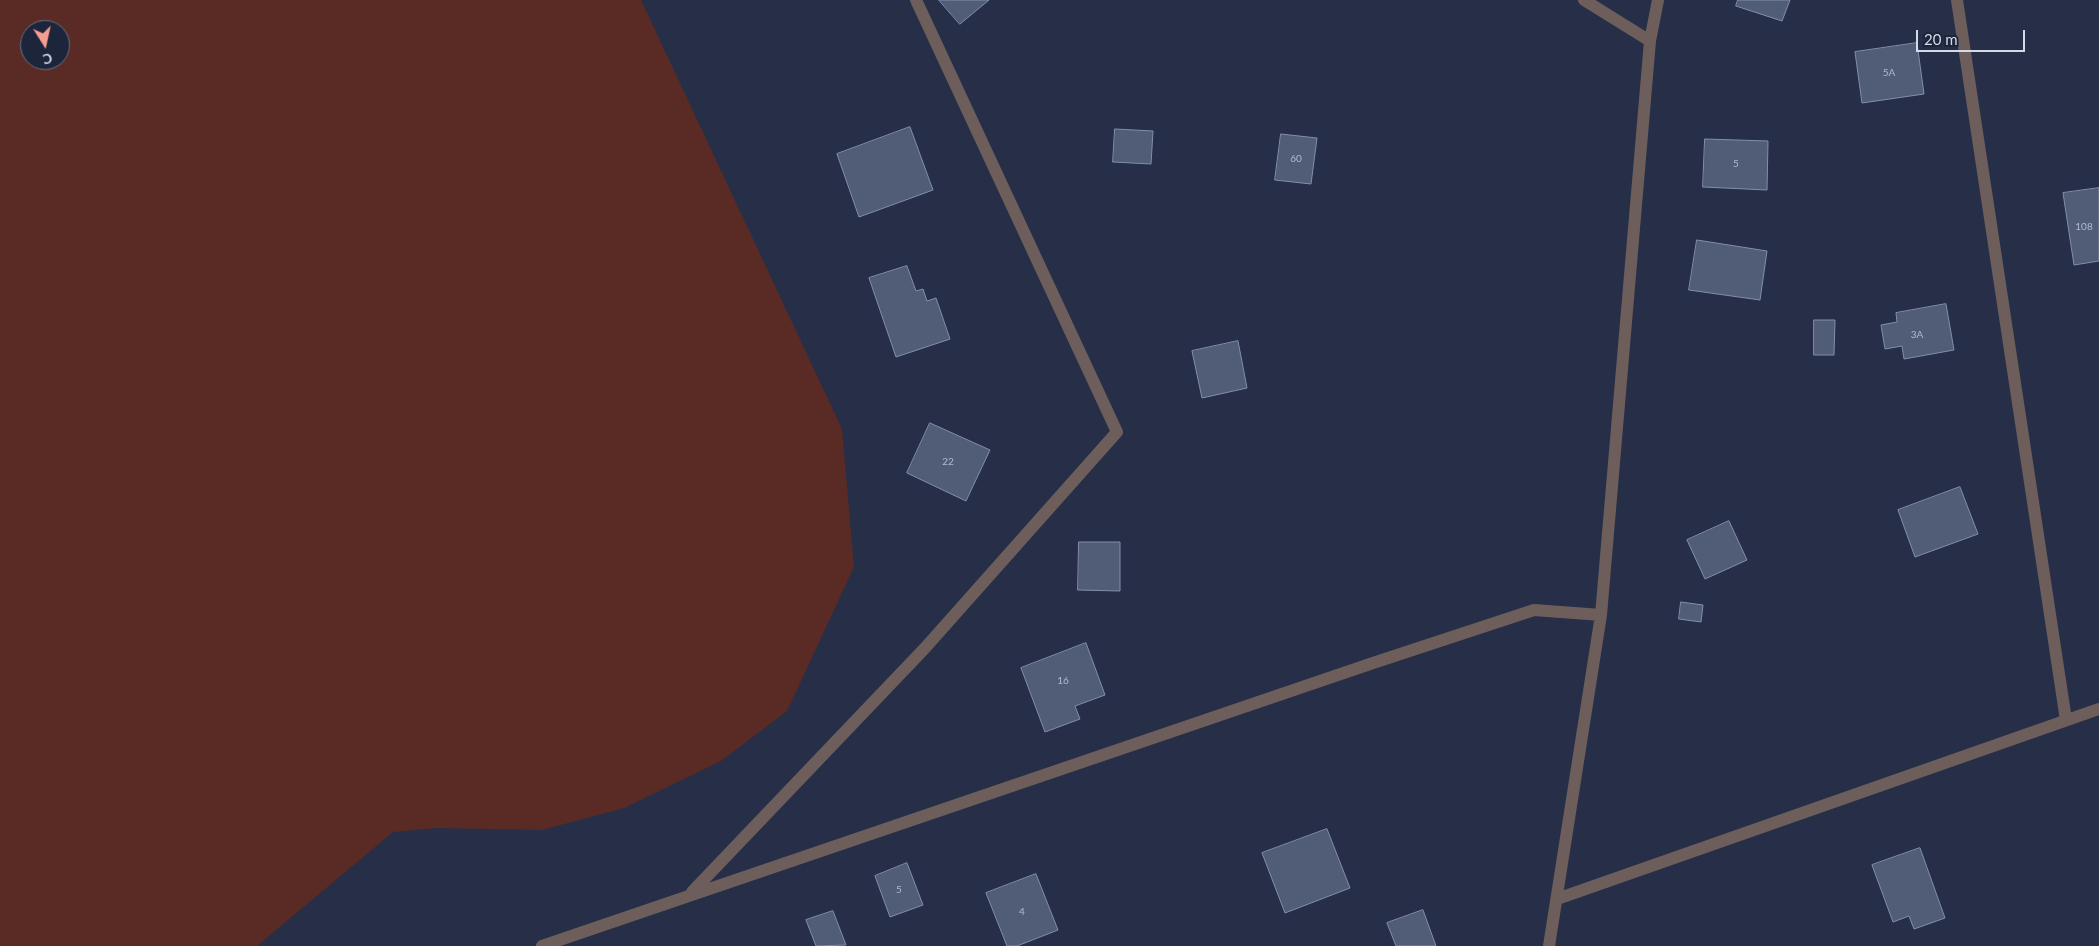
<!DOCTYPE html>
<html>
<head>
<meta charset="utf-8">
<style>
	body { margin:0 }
	#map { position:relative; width:2099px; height:946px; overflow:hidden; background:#262f47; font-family:Lato,sans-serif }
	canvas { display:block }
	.north { position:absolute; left:20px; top:20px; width:50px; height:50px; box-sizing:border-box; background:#1d253c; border:1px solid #666d81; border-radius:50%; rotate:170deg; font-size:14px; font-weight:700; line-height:20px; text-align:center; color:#d3dae9 }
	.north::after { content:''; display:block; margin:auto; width:18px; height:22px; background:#f59d8f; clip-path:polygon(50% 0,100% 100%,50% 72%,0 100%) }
	.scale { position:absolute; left:1916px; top:30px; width:109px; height:22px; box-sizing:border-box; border:2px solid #d3dae9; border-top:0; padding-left:6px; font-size:15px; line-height:18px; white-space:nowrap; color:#d3dae9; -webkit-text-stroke:4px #1d253c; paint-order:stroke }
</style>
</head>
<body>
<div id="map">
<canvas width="2099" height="946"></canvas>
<div class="north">С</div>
<div class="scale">20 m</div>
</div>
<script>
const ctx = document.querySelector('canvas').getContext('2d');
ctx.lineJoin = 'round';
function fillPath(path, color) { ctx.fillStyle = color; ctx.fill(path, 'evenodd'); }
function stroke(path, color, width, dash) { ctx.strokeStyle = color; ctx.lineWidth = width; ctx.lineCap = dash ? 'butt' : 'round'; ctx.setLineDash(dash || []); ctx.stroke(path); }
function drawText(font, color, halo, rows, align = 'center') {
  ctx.font = font + ' Lato,sans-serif'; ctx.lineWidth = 4; ctx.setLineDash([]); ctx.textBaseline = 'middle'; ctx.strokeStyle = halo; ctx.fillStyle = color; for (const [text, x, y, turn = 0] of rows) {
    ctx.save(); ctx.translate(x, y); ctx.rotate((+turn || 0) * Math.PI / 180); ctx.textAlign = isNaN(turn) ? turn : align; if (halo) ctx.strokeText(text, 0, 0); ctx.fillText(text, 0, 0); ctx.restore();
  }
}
fillPath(new Path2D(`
	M0,0h641l201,429 12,138 -67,144 -66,50 -97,47 -82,22 -105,-2 -44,4 -136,114h-257zM30,30h30v30h-30z`), '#5a2b24');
const building = new Path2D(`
	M939,0h50l-29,24z
	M1738,0h52l-8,21 -46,-15z
	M1917,43l7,51 -62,9 -7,-51z
	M910,127l23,63 -74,27 -22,-63z
	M1115,129l38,2 -2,33 -38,-2z
	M1281,134l36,4 -6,46 -36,-4z
	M1705,139l63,2 -1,49 -64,-3z
	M2099,188v73l-25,4 -11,-72z
	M1697,240l70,11 -7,49 -71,-10z
	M907,266l9,25 7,-2 4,12 9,-3 14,41 -54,18 -27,-79z
	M1946,304l8,46 -50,9 -2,-13 -17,3 -4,-24 16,-3 -1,-9z
	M1814,320h21l-1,35h-20z
	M1238,341l9,47 -45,10 -10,-47z
	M930,423l60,27 -24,51 -59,-28z
	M1960,487l18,47 -63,23 -17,-47z
	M1729,521l18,39 -42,19 -18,-39z
	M1079,542h41v49l-42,-1z
	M1681,602l22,3 -2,17 -22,-3z
	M1086,643l19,52 -30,11 5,13 -35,13 -24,-64z
	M1327,829l23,59 -65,25 -23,-60z
	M1920,848l25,70 -31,11 -5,-13 -16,6 -21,-57z
	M907,863l16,42 -33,12 -15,-41z
	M1036,874l22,56 -41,16h-10l-21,-53z
	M1423,910l13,36h-40l-9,-23z
	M833,911l13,34 -30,1 -10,-26z`);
fillPath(building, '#515c76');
stroke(building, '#838eab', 1);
stroke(new Path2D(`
	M1584,0l66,41
	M1957,0l109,720
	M692,892l233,-244 192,-216 -201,-432
	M1557,899l542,-190
	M542,946l831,-283 161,-53 67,5
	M1549,946l52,-331 49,-574 8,-41`), '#6d5e5b', 12);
drawText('10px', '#b2bacc', null, [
	["5А",1889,73],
	["60",1296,159],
	["5",1736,164],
	["108",2084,227],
	["3А",1917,335],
	["22",948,462],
	["16",1063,681],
	["5",899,890],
	["4",1022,912]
]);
</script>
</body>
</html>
